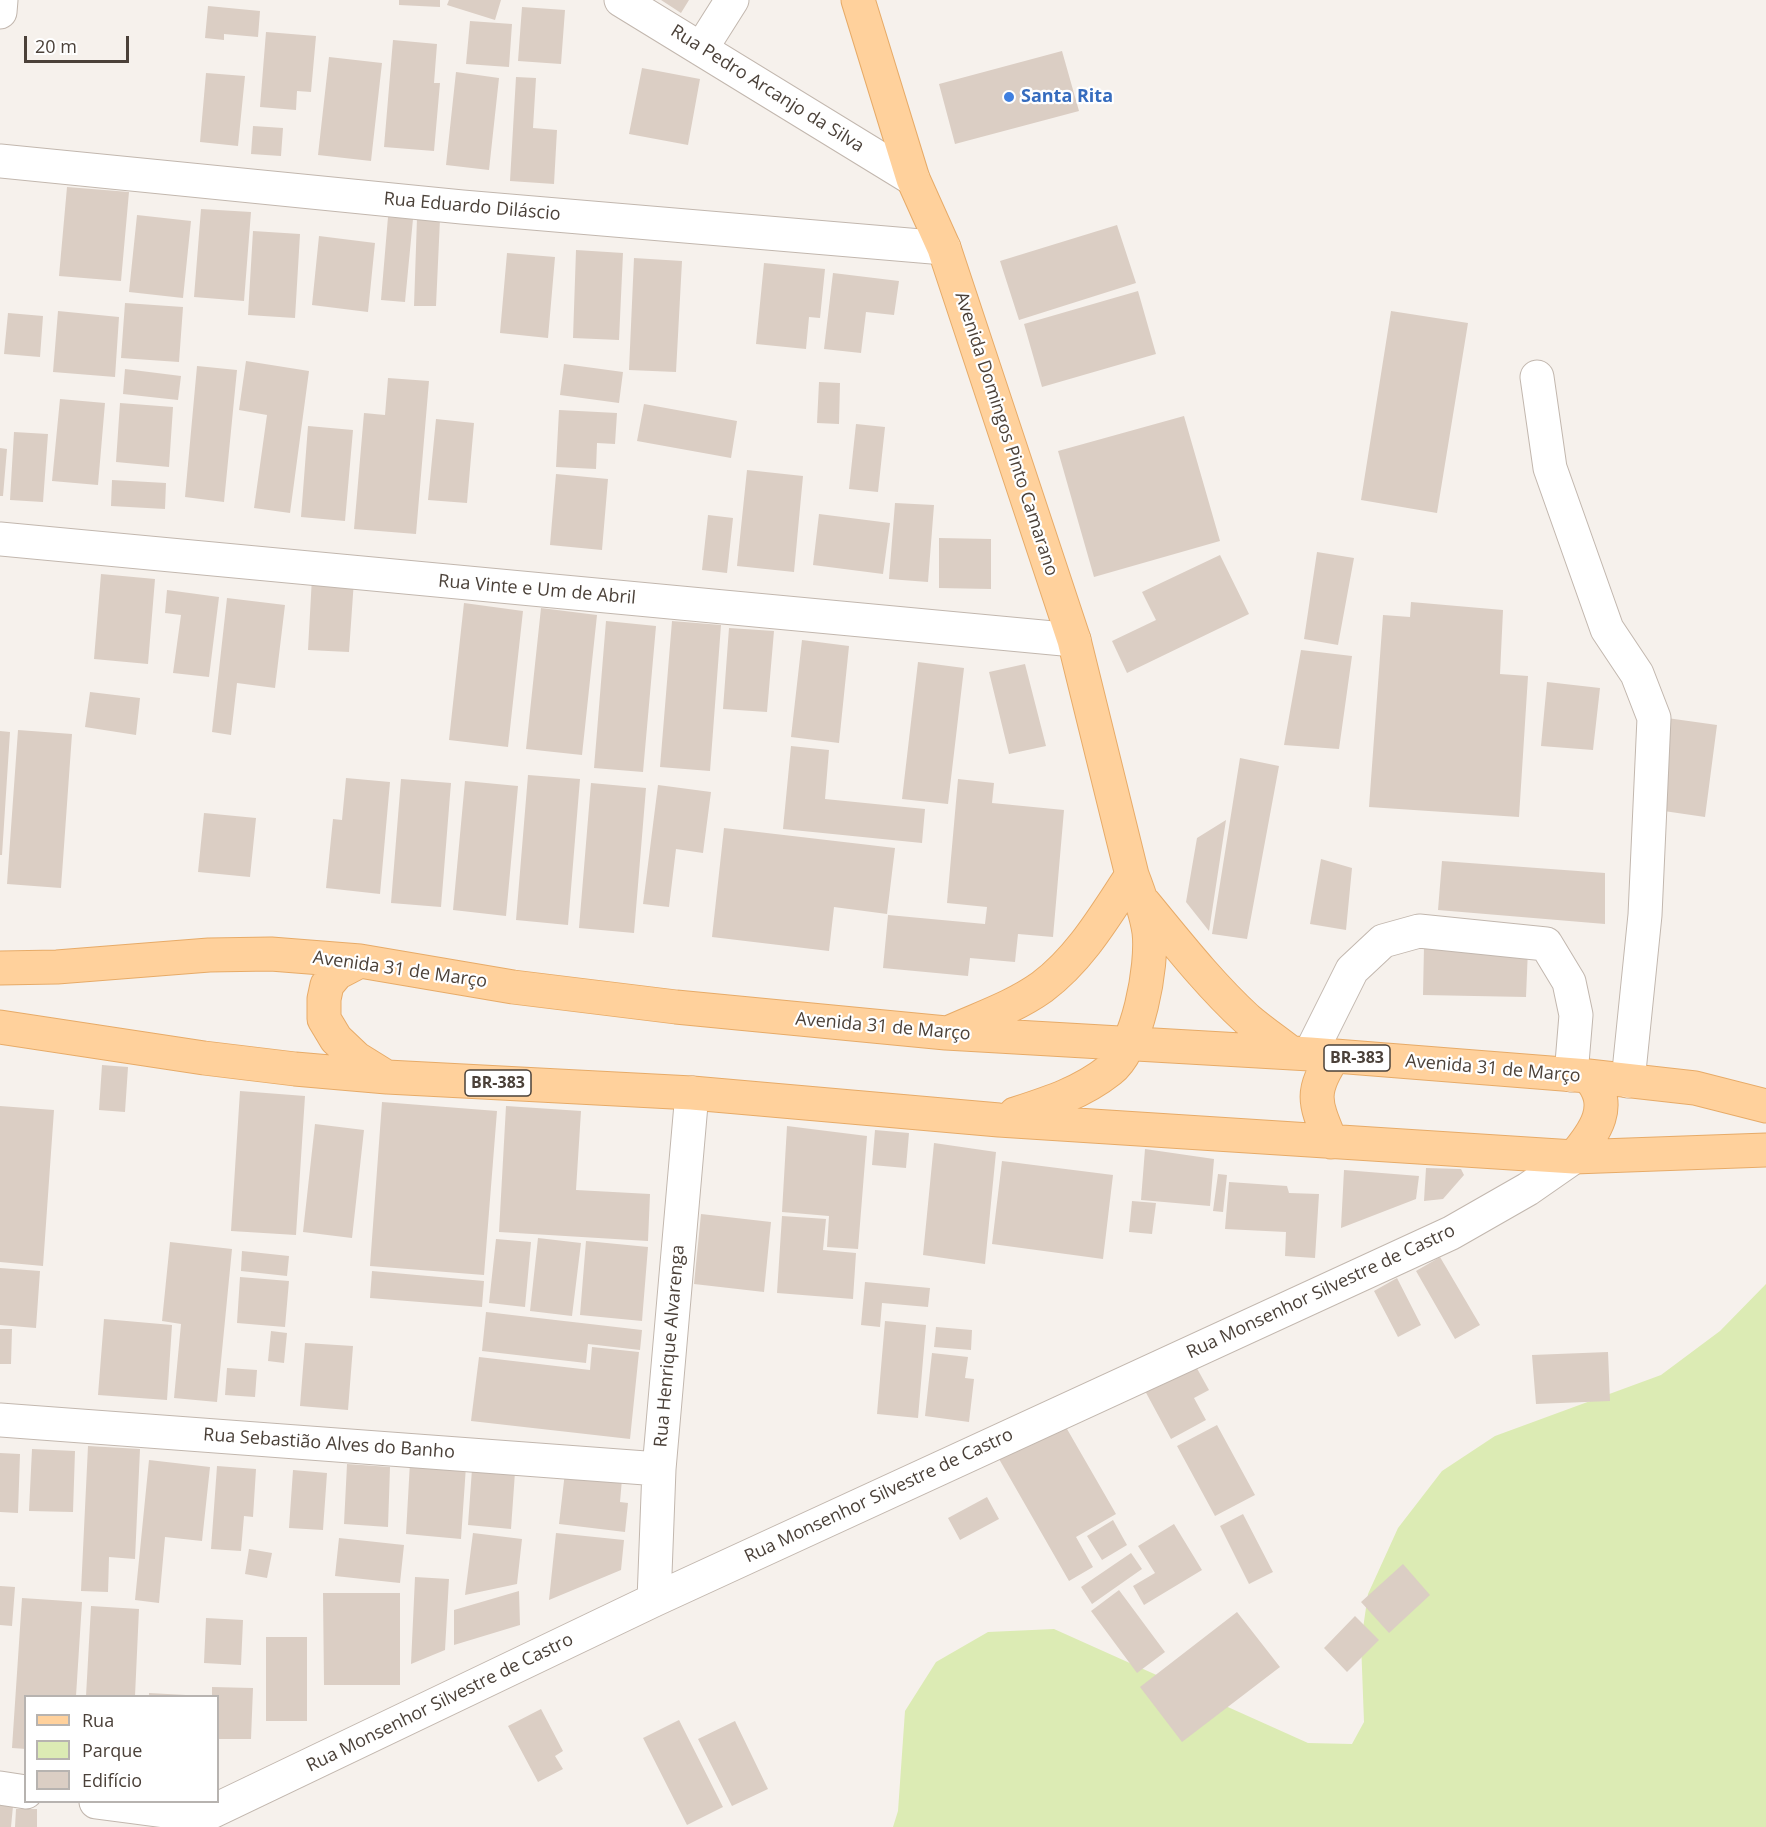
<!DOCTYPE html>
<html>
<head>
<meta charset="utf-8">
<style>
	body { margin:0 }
	#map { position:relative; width:1766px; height:1827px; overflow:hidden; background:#f6f1ec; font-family:"Open Sans",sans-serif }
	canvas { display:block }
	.legend { position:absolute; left:24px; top:1695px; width:195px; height:108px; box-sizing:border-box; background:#fff; border:2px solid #b7b3b0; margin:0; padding:8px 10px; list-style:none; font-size:18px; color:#4b4139 }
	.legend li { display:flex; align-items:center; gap:12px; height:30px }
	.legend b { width:30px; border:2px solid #b7b3b0 }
	.scale { position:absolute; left:24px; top:36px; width:105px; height:27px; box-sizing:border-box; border:3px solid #4b4139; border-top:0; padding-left:8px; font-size:18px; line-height:21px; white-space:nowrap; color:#4b4139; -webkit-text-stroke:4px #fff; paint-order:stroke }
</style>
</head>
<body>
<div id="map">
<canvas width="1766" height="1827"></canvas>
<ul class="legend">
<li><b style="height:8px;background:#ffd19c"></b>Rua</li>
<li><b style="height:16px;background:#dcebb4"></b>Parque</li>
<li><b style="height:16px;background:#dbcec4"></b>Edifício</li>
</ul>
<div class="scale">20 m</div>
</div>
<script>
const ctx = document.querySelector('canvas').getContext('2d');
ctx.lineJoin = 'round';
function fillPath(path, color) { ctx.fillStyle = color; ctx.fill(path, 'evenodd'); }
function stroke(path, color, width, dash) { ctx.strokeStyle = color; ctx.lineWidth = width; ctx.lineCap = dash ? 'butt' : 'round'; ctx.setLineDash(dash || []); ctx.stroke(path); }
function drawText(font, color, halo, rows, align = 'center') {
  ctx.font = font + ' "Open Sans",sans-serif'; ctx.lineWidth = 4.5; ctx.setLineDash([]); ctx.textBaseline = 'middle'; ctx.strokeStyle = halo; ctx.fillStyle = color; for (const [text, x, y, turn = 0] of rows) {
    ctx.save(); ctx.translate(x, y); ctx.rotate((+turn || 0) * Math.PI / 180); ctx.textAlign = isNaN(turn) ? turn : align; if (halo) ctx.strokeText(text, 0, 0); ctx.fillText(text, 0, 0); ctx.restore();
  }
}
fillPath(new Path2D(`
	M1766,1284v543h-873l5,-16 7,-100 31,-49 52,-30 66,-3 254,114 44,1 12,-22 -3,-80 7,-48 30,-66 44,-57 53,-35 166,-61 59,-44z`), '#dcebb4');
fillPath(new Path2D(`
	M399,0h41v7l-41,-2z
	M449,0h52l-6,20 -48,-15z
	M661,0h28l-8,13z
	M208,6l52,5 -2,26 -34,-3v6l-19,-2z
	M522,7l43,3 -4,54 -43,-3z
	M470,21l42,3 -3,43 -43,-3z
	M266,32l50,4 -5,56 -14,-1 -1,19 -36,-3z
	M393,40l44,4 -3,39h6l-6,68 -50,-4z
	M1062,51l17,60 -124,33 -16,-60z
	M329,57l53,6 -11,98 -53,-6z
	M642,68l58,11 -12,66 -59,-11z
	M456,72l43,6 -10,92 -43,-5z
	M206,73l39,3 -7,70 -38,-4z
	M516,77l20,1 -3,50 24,2 -3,54 -44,-3z
	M253,126l30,2 -2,28 -30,-2z
	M67,187l62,5 -8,89 -62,-5z
	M201,209l50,3 -7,89 -50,-4z
	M137,215l54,6 -8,77 -54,-6z
	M388,217l25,2 -8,83 -24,-2z
	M417,218l23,1 -4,87h-22z
	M1117,225l19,58 -117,37 -19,-59z
	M253,231l47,3 -5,84 -47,-3z
	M319,236l56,7 -7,69 -56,-7z
	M576,250l47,3 -4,87 -46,-2z
	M507,253l48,4 -7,81 -48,-5z
	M634,258l48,3 -6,111 -47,-2z
	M764,263l61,6 -5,49 -11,-1 -3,32 -50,-5z
	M833,273l66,8 -5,34 -28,-3 -5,41 -37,-4z
	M1138,291l18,63 -114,33 -18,-63z
	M125,303l58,4 -4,55 -58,-4z
	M58,311l61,6 -4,60 -62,-5z
	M1391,311l77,12 -31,190 -76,-13z
	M8,313l35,3 -3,41 -36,-3z
	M246,361l63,10 -19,142 -36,-5 13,-93 -28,-5z
	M564,364l59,8 -4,31 -59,-8z
	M197,366l40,4 -13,132 -39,-5z
	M125,369l56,7 -3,24 -55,-6z
	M388,378l41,3 -13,153 -62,-5 10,-116 21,2z
	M819,382l21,1 -1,41 -22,-1z
	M60,399l45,4 -7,82 -46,-4z
	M120,403l53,4 -4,60 -53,-5z
	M644,404l93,17 -6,37 -94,-17z
	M559,410l58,3 -2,31 -18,-1 -1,26 -40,-2z
	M1184,416l36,125 -126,36 -36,-126z
	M436,419l38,4 -7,80 -39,-3z
	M856,424l29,3 -7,65 -29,-3z
	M308,426l45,4 -8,91 -44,-4z
	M14,432l34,2 -5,68 -33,-2z
	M0,448l7,1 -4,47h-3z
	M747,470l56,6 -9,96 -57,-6z
	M556,474l52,5 -6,71 -52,-5z
	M112,480l54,3 -1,26 -54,-3z
	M895,503l39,2 -6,77 -39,-3z
	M819,514l71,9 -7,51 -70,-9z
	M708,515l25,3 -6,55 -25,-3z
	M939,538l52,1v50l-52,-1z
	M1317,552l37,6 -16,87 -34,-6z
	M1220,555l29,59 -122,59 -15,-32 44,-21 -14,-28z
	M101,574l54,5 -7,85 -54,-5z
	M312,577l42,3 -5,72 -41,-2z
	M167,590l52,7 -10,80 -36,-4 8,-58 -16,-2z
	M227,598l58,7 -10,83 -38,-5 -6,52 -19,-3z
	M1411,602l92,8 -3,64 28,2 -9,141 -150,-10 14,-192 27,2z
	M464,603l59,8 -15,136 -59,-7z
	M541,608l56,7 -15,140 -56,-6z
	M606,621l50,5 -13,146 -49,-4z
	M672,621l49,4 -11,146 -50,-4z
	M729,628l45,3 -7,81 -44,-3z
	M802,640l47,6 -10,97 -48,-6z
	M1301,650l51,6 -13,93 -55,-4z
	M918,662l46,6 -16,136 -46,-5z
	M1025,664l21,82 -37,8 -20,-82z
	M1547,682l53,6 -7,62 -52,-4z
	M90,692l50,6 -4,37 -51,-8z
	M1667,718l50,7 -12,92 -48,-7z
	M18,730l54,4 -11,154 -54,-4z
	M0,731l10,1 -8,123h-2z
	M791,746l38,4 -4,49 100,10 -3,34 -139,-14z
	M1240,758l39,8 -32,173 -35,-5z
	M528,775l52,4 -12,146 -52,-5z
	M346,778l44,4 -10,112 -54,-6 7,-69 9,1z
	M401,779l50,4 -10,124 -50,-4z
	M958,779l36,4 -2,20 72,7 -11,127 -35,-3 -3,28 -45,-4 -2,18 -85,-8 5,-53 97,9 2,-17 -40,-4z
	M465,781l53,5 -12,130 -53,-6z
	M591,783l55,5 -12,145 -55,-5z
	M658,785l53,7 -8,61 -27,-4 -7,58 -26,-3z
	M204,813l52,5 -6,59 -52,-5z
	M1226,820l-17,111 -23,-29 11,-64z
	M724,828l171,20 -8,66 -53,-7 -5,44 -117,-14z
	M1321,859l31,9 -6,62 -36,-6z
	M1442,861l163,12v51l-167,-14z
	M1424,946l104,3 -2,48 -103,-2z
	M102,1065l26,2 -3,45 -26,-2z
	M240,1091l65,5 -9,139 -65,-4z
	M382,1102l115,9 -13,164 -114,-9z
	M0,1106l54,4 -11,156 -43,-4z
	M506,1106l75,5 -5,79 74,4 -2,47 -149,-9z
	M315,1124l49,6 -12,108 -49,-6z
	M787,1126l80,10 -9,113 -31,-2 2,-31 -47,-4z
	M875,1130l34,3 -3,35 -34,-3z
	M934,1143l62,9 -11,112 -62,-9z
	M1145,1149l69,10 -4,47 -69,-6z
	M1002,1161l111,14 -10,84 -111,-15z
	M1426,1168l35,1 3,6 -21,24 -19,2z
	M1344,1170l75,6 -3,23 -75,29z
	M1218,1174l9,1 -4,37 -10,-1z
	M1229,1182l58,4 2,7 30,1 -4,64 -30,-2 1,-24 -61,-3z
	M1132,1201l24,2 -4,31 -23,-2z
	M701,1214l70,8 -7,70 -70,-8z
	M782,1216l44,3 -3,31 33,3 -3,46 -76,-6z
	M538,1238l43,5 -9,73 -42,-5z
	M496,1239l35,3 -6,65 -36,-4z
	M586,1241l62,6 -6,74 -62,-6z
	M170,1242l62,7 -15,153 -43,-4 7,-74 -19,-3z
	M242,1251l47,5 -2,20 -46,-5z
	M1440,1257l40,68 -25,14 -39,-68z
	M0,1268l40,3 -4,57 -36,-3z
	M372,1271l112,10 -2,26 -112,-9z
	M240,1277l49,4 -4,46 -48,-4z
	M1397,1278l24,47 -23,12 -24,-46z
	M865,1282l65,6 -2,19 -46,-4 -2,24 -19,-2z
	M486,1312l156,18 -2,20 -52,-6 -2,19 -104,-12z
	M104,1319l68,6 -5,75 -69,-5z
	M885,1321l41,4 -8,93 -41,-4z
	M936,1327l36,3 -1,20 -37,-3z
	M0,1329h12l-1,35h-11z
	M271,1331l16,2 -3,30 -16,-2z
	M305,1343l48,3 -5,64 -48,-4z
	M592,1347l47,5 -9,87 -159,-18 8,-64 111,13z
	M1608,1352l2,49 -74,3 -4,-49z
	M932,1353l36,4 -3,21 9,1 -5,43 -44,-6z
	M1194,1363l15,27 -15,8 12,22 -35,19 -27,-50z
	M227,1368l30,2 -2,27 -30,-2z
	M1063,1422l53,92 -40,23 17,30 -24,14 -70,-122z
	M1217,1425l38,70 -40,21 -38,-70z
	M88,1446l52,3 -5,110 -26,-2 -1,35 -27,-1z
	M32,1449l43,2 -2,61 -44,-1z
	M0,1453l20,1 -2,59 -18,-1z
	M149,1460l61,7 -8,74 -37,-4 -6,66 -24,-3z
	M410,1462l56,4 -5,73 -55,-5z
	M347,1464l43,3 -2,60 -44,-3z
	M217,1466l39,3 -3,48 -9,-1 -3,35 -30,-2z
	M472,1469l43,3 -4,57 -43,-4z
	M293,1470l34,3 -4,57 -34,-2z
	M565,1472l57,7 -2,23 8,1 -3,29 -66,-8z
	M987,1497l12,22 -39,21 -12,-22z
	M1243,1514l30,58 -24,12 -29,-58z
	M1113,1520l14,25 -25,15 -15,-24z
	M1174,1524l28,46 -58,35 -11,-19 22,-13 -17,-27z
	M473,1533l49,6 -5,45 -52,11z
	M556,1533l68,7 -3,30 -72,30z
	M339,1538l65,7 -4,38 -65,-7z
	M249,1549l23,4 -5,25 -22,-4z
	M1131,1553l11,16 -50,35 -11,-17z
	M1403,1564l27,31 -41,38 -28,-31z
	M415,1577l34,2 -4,71 -34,14z
	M0,1586l15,1 -3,39 -12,-1z
	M1119,1590l46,62 -28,21 -46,-62z
	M519,1591l1,34 -66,20v-35z
	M323,1593h77v92h-76z
	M22,1598l60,4 -6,94h-50v53l-14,-1z
	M91,1606l48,3 -4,87h-49z
	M1237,1612l43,55 -98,75 -42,-55z
	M1355,1616l24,24 -32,32 -23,-24z
	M206,1618l37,2 -2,45 -37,-2z
	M266,1637h41v84h-41z
	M212,1687l41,1 -2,51h-33v-43h-6z
	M149,1693l37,2v1h-37z
	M541,1709l22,42 -8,5 8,13 -25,13 -30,-56z
	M679,1720l44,87 -36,18 -44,-87z
	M735,1721l33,68 -36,17 -34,-67z
	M0,1805l13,1 -2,21h-11z
	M16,1809h21v18h-22z`), '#dbcec4');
const minor = new Path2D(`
	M621,0l292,179
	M0,12l1,-12
	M701,49l31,-49
	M0,161l462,46 482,41
	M1537,377l13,91 57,161 30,45 17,44 -9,197 -17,166
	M0,539l1074,101
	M1310,1054l42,-84 31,-29 36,-10 127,13 23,38 7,33 -5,60
	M0,1420l659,49
	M654,1600l5,-131 33,-376
	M0,1788l26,4
	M96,1802l108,14
	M180,1827l474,-227 797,-367 77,-44 46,-32`);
const major = new Path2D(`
	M858,0l55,179 31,69 130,392 58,235c7,18 14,37 17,57 4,34 -11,116 -39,138 -29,23 -61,33 -95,44
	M1144,903c33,40 65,81 103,116 14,12 30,23 44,34
	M360,961l-23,12 -10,12 -3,14v20l12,20 20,19 29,18
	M0,968l57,-1 152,-12 62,-1 89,7 153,26 163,20 270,26 364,21 278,22 107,12 71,18
	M0,1027l204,31 91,11 92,8 305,16 307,27 575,37 192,-7
	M950,1032c31,-14 64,-25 92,-45 39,-29 64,-73 90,-112
	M1331,1142c-16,-39 -22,-49 3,-86
	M1574,1157c21,-25 41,-52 14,-81`);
stroke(minor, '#c2b7ae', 35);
stroke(major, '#e7ab68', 35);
stroke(minor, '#fff', 33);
stroke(major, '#ffd19c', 33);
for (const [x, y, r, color] of [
	[1009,97,6,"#3f7fe0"]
]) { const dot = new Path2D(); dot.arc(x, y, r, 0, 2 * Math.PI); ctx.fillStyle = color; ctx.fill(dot); stroke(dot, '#fff', 2); }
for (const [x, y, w] of [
	[1357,1058,66],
	[498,1083,66]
]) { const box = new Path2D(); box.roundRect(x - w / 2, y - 13, w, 26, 4.5); ctx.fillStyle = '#fff'; ctx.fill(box); stroke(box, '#4b4139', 1.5); }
drawText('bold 16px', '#4b4139', null, [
	["BR-383",1357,1058],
	["BR-383",498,1083]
]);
drawText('18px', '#4b4139', '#fff', [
	["Rua Pedro Arcanjo da Silva",767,89,32],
	["Rua Eduardo Diláscio",472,207,5],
	["Avenida Domingos Pinto Camarano",1006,434,72],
	["Rua Vinte e Um de Abril",537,590,5],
	["Avenida 31 de Março",400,970,8],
	["Avenida 31 de Março",883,1027,5],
	["Avenida 31 de Março",1493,1069,5],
	["Rua Monsenhor Silvestre de Castro",1321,1292,-25],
	["Rua Henrique Alvarenga",670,1346,-85],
	["Rua Sebastião Alves do Banho",329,1444,4],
	["Rua Monsenhor Silvestre de Castro",879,1496,-25],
	["Rua Monsenhor Silvestre de Castro",440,1703,-26]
]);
drawText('bold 18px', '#366cbe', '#fff', [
	["Santa Rita",1021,97]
], 'left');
</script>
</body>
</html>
